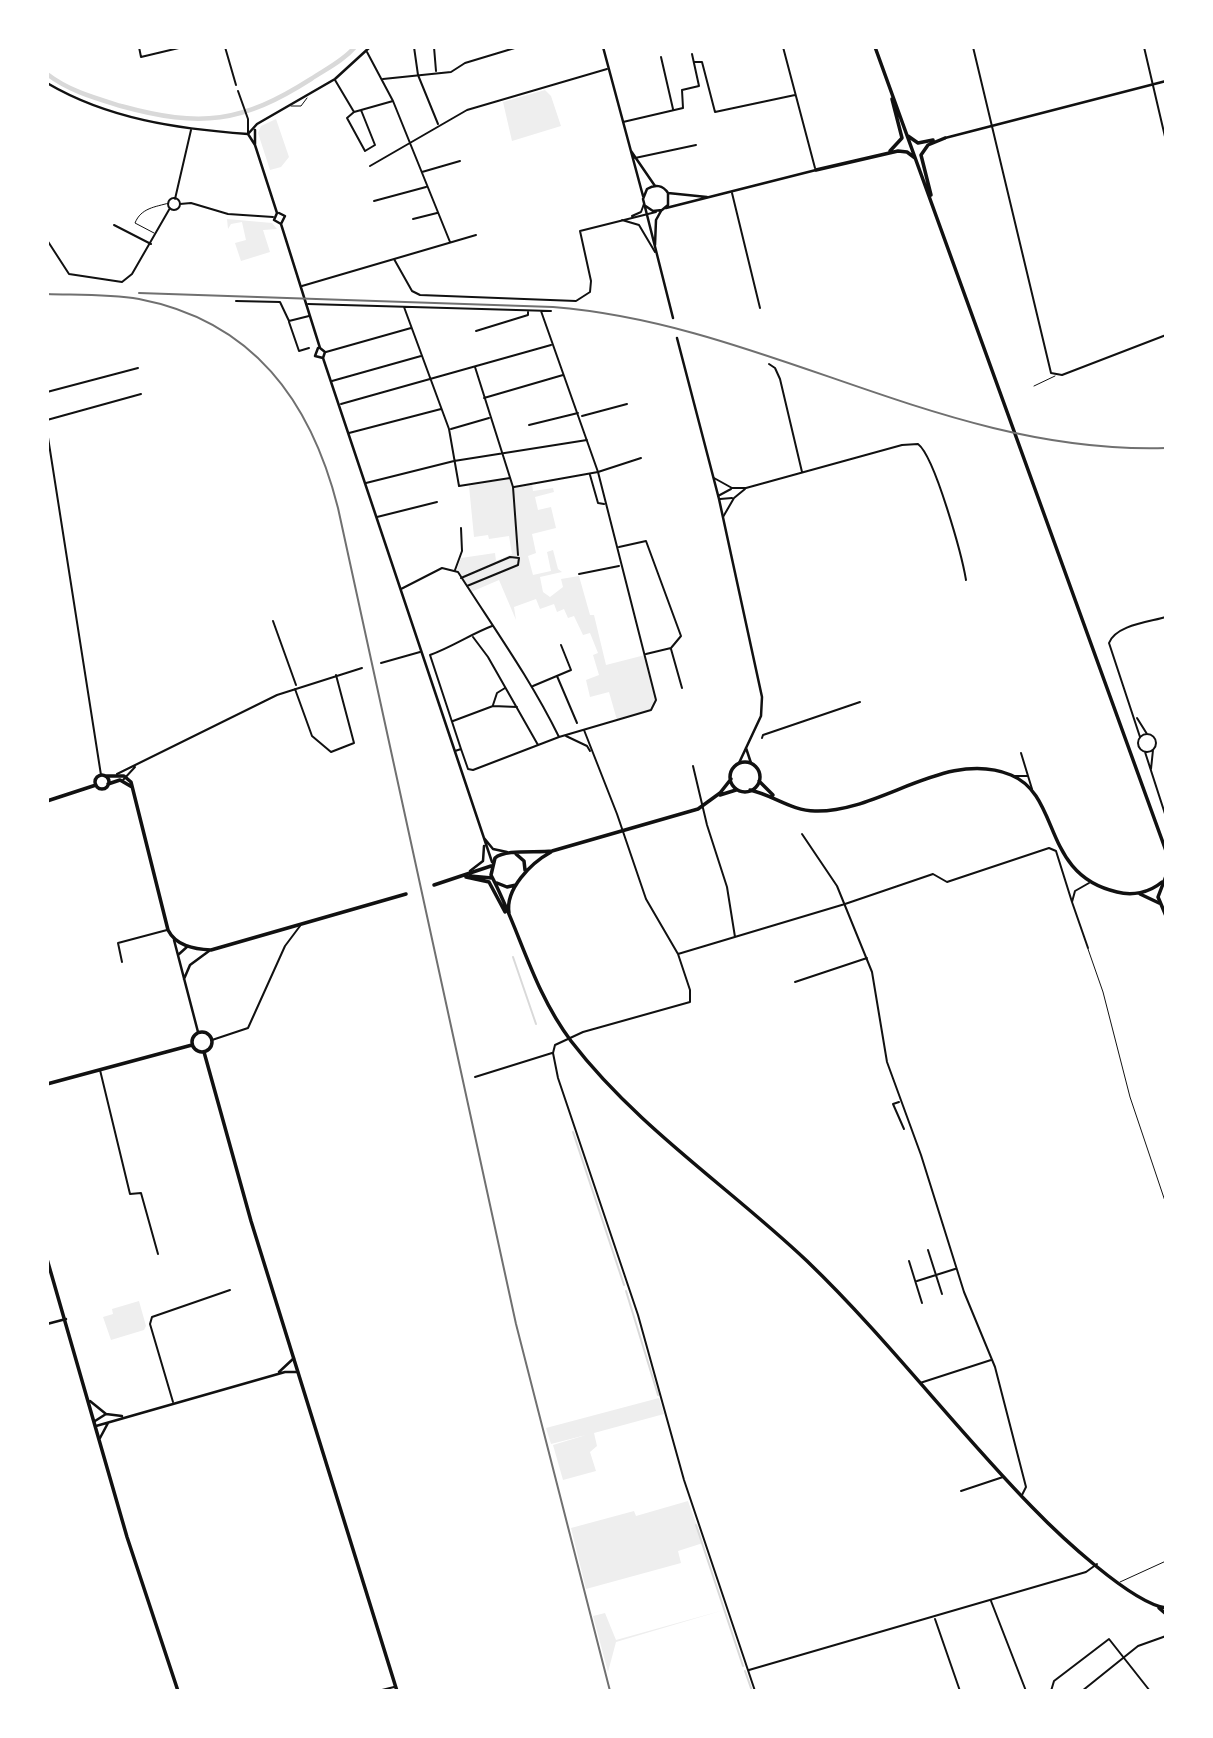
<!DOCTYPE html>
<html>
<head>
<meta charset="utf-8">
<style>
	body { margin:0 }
	#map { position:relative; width:1213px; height:1738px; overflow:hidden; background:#fff; font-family:"PT Sans",sans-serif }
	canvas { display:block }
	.frame { position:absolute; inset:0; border:49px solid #fff; pointer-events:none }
</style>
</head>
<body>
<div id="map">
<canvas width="1213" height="1738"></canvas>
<div class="frame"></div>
</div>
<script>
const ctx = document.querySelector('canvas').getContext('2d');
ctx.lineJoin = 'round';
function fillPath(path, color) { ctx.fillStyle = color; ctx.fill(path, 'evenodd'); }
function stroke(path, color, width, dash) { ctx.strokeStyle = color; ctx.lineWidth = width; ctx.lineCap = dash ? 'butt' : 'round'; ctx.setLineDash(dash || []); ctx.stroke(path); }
fillPath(new Path2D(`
	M545,90l6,6 10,30 -49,15 -9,-39z
	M276,119l13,38 -8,10 -11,3 -12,-37 3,-7z
	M227,219l45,4 5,6 -14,1 7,22 -29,9 -6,-18 11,-3 -4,-18 -11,2 -3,5z
	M510,478l3,9 19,-3 1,7 20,-3 1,4 -19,5 3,13 13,-3 5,21 -24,6 4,19 -8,3 5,19 18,-4 -4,-19 6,-2 5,19 4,3 -22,5 3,15 7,5 13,-10 -2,-8 18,-3 11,39h4l12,50 39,-10 11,45 -5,10 -34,10 -8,-28 -19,5 -4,-17 13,-5 -6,-20 5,-2 -8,-20 -7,2 -9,-19 -6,2 -4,-9 -7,3 -3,-8 -14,5 -4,-10 -22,8 2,13 -17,-40 -28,12 -14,-23 4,-11 34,-5 1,8 16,-7 -3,-18 -20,3 -1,-4 -14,2 -5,-51z
	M139,1301l7,25 -2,4 -33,10 -8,-23 10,-3 -1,-5z
	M659,1398l5,16 -70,19 3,13 -7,6 6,19 -33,9 -10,-35 33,-10 -35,9 -5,-16z
	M688,1501l15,42 -25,8 3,12 -95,26 -15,-61 63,-17 2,5z
	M724,1610l-108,32 -8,30 -15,-56 12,-3 11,27z`), '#eee');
stroke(new Path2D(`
	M513,957l23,67
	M573,1132l51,153
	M626,1291l32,104
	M696,1525l47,141
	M745,1671l7,20`), '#d9d9d9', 2);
stroke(new Path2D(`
	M47,74c22,17 48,24 74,32 80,22 121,17 190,-27 15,-10 32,-18 44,-32`), '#d9d9d9', 4.5);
stroke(new Path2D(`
	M291,106h10l6,-8
	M154,233l-19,-10c6,-15 20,-16 34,-20
	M1034,386l21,-10
	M1088,949l15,43 27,105 36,107
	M1120,1582l46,-21`), '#111', 1);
stroke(new Path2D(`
	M114,225l37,19`), '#111', 2);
stroke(new Path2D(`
	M139,47l2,10 42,-10
	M225,47l11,38
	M414,47l4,28 20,49
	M434,47l2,24
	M783,47l32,121
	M973,47l78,326 11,2 104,-40
	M1144,47l22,94
	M367,52l26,49 57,141
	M661,57l12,52
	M694,62h8l13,50 80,-17
	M383,79l68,-7 14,-9 53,-16
	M335,80l19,32 39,-11
	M238,91l10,28v14
	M354,112l-7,6 18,33 10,-6 -14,-35
	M623,122l60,-14 -1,-18 17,-4 -7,-32
	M635,158l61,-13
	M370,166l97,-56 140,-41
	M422,172l38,-11
	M732,193l28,115
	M168 204a6 6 0 1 1 12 0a6 6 0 1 1-12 0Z
	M175,199l16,-69
	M374,201l52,-14
	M180,204l11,-1 37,11 45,3
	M632,216l9,-4 3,-8
	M413,219l24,-6
	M622,220l17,5 16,27
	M47,240l22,34 53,8 10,-8 38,-66
	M394,259l18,32 8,4 156,6 14,-9 1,-11 -11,-50 76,-19
	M302,286l174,-51
	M236,301l44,1 9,19 20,-5
	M308,304l243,7
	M404,307l45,122 10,57 51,-8
	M289,322l10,29 10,-3
	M476,331l52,-16v-4
	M326,352l85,-24
	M769,364l6,4 5,11 22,93
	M475,367l38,120 5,68
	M332,381l89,-25
	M47,392l91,-24
	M484,398l79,-23
	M341,404l210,-59
	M582,416l45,-12
	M47,420l94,-26
	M529,425l49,-12
	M451,429l38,-11
	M47,431l54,344
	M349,433l92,-24
	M590,475l8,28 6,1
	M714,478l18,10h14l156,-43 16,-1c17,13 44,112 48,136
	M366,483l88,-22 133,-21
	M1166,485v12
	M514,487l84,-15 43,-14
	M718,496l13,-7
	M720,499l12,-1
	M377,517l60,-15
	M723,517l11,-19 11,-9
	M619,547l27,-6 35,95 -10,12 -25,6
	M455,570l7,-19 -1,-23
	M579,574l40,-8
	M461,578l49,-21 9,1 -1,7 -51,21
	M401,589l41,-21 16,4c35,55 72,106 101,165
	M273,621l23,64
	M473,637l15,20 50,88
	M671,649l11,39
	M381,663l39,-11
	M557,676l20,47
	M533,686l38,-16 -10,-25
	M295,689l17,47 19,16 23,-9 -18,-68
	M493,705l4,-12 8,-5
	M1137,718l10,16
	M453,721l40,-15 24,1
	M584,730l33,84 29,85 32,55 167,-50 88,-30 14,8 102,-34 7,3 16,51
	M1138 743a9 9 0 1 1 18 0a9 9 0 1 1-18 0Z
	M566,736l21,10 3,5
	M1140,737l-31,-94c7,-18 40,-21 57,-26
	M762,738l1,-3 97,-33
	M461,749l-31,-94c22,-8 41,-21 62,-29
	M455,751l6,-2 7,20 5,1 86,-33 92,-27 5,-10 -58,-228 -57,-161
	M1145,752l21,65
	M1021,753l11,36
	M693,766l14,59 20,62 8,50
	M1151,769l2,-19
	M117,774l160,-79 85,-27
	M1015,776h12
	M123,780l12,-13
	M802,834l35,52 35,86 15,90 34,93 43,137 31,75 31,120 -4,8
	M1088,948l-16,-46 3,-11 14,-8
	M678,954l12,36v12l-107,30 -28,13 -2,8 5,25 80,237 46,165 71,211
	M122,962l-4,-19 49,-13
	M795,982l72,-24
	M212,1040l36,-12 37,-82 15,-20
	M100,1070l30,124 11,-1 17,61
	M475,1077l77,-24
	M899,1102l-6,2 11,25
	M928,1250l14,44
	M909,1261l13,42
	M917,1281l38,-12
	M920,1383l71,-23
	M173,1402l-23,-78 2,-7 78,-27
	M961,1491l42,-14
	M991,1601l35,90
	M935,1619l25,72
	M749,1670l337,-98 11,-8
	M378,1691l16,-4
	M1051,1691l3,-10 55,-42 41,52
	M1082,1691l56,-45 28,-10`), '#111', 2);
stroke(new Path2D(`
	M603,47l40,149
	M47,83c61,36 131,46 201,51l9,-10 78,-45 35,-32
	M248,134l7,11 22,68 -3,7 7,4 39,124 5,4 -2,6 169,504
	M945,138l221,-57
	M255,144v-14
	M631,151l24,35
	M668,193l39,4
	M644,205l9,6 9,-1 6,-5v-12c-5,-8 -13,-9 -21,-4l-4,10 30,119
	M666,208l150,-38
	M279,213l6,3 -4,8
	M655,245l1,-25 5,-9
	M677,338l42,161 43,198 -1,19 -22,47
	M318,348l-3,8 8,2
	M746,748l5,15
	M484,838l9,11 14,3
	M470,871l13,-10 1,-15
	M174,940l24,92
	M178,955l10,-9
	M184,979l6,-14 19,-14
	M47,1324l19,-5
	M279,1372l15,-14
	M90,1401l16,13 16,2
	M95,1421l11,-7
	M96,1426l189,-54h13
	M100,1438l8,-15`), '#111', 2.5);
stroke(new Path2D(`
	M730 777a15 15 0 1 1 30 0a15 15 0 1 1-30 0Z
	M95 782a7 7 0 1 1 14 0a7 7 0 1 1-14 0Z
	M105,776h19l7,6 37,148c8,16 26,19 43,20l195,-56
	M731,779l-11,14 -22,16 -146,42c-16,2 -47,-2 -57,7l-4,17c29,55 41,114 80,166 66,86 158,146 236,220 80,77 147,166 225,246 26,27 99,96 134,101
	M759,781l14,14
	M108,784l12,-4 12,7
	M750,790c23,5 42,21 65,21 65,2 131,-63 196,-36 51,21 30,100 106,117 15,4 32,1 45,-10
	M720,795l16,-5
	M47,801l49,-16
	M516,854l8,7 1,9
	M470,876l22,2
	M466,877l23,5 16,30
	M497,883l10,4 9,-2
	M434,885l57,-19
	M1140,894l19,9
	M509,913c-4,-24 22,-50 42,-61
	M192 1042a10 10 0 1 1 20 0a10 10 0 1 1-20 0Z
	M204,1052l47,169 146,470
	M47,1084l145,-39
	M47,1259l80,278 51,154
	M1159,1608l7,6`), '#111', 3.5);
stroke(new Path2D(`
	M1166,876l-8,21 8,19`), '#111', 3.5);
stroke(new Path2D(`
	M875,47l291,804
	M908,136l10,7 15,-3
	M890,151l12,-13 -10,-39
	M816,170l82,-19 9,1 8,6
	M931,195l-10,-40 7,-10 17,-7`), '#111', 3.5);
stroke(new Path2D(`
	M139,293l414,14c214,17 393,148 613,141
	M47,294c30,1 62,0 92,5 114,22 172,102 199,209l178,816 94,367`), '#707070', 2);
</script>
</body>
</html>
